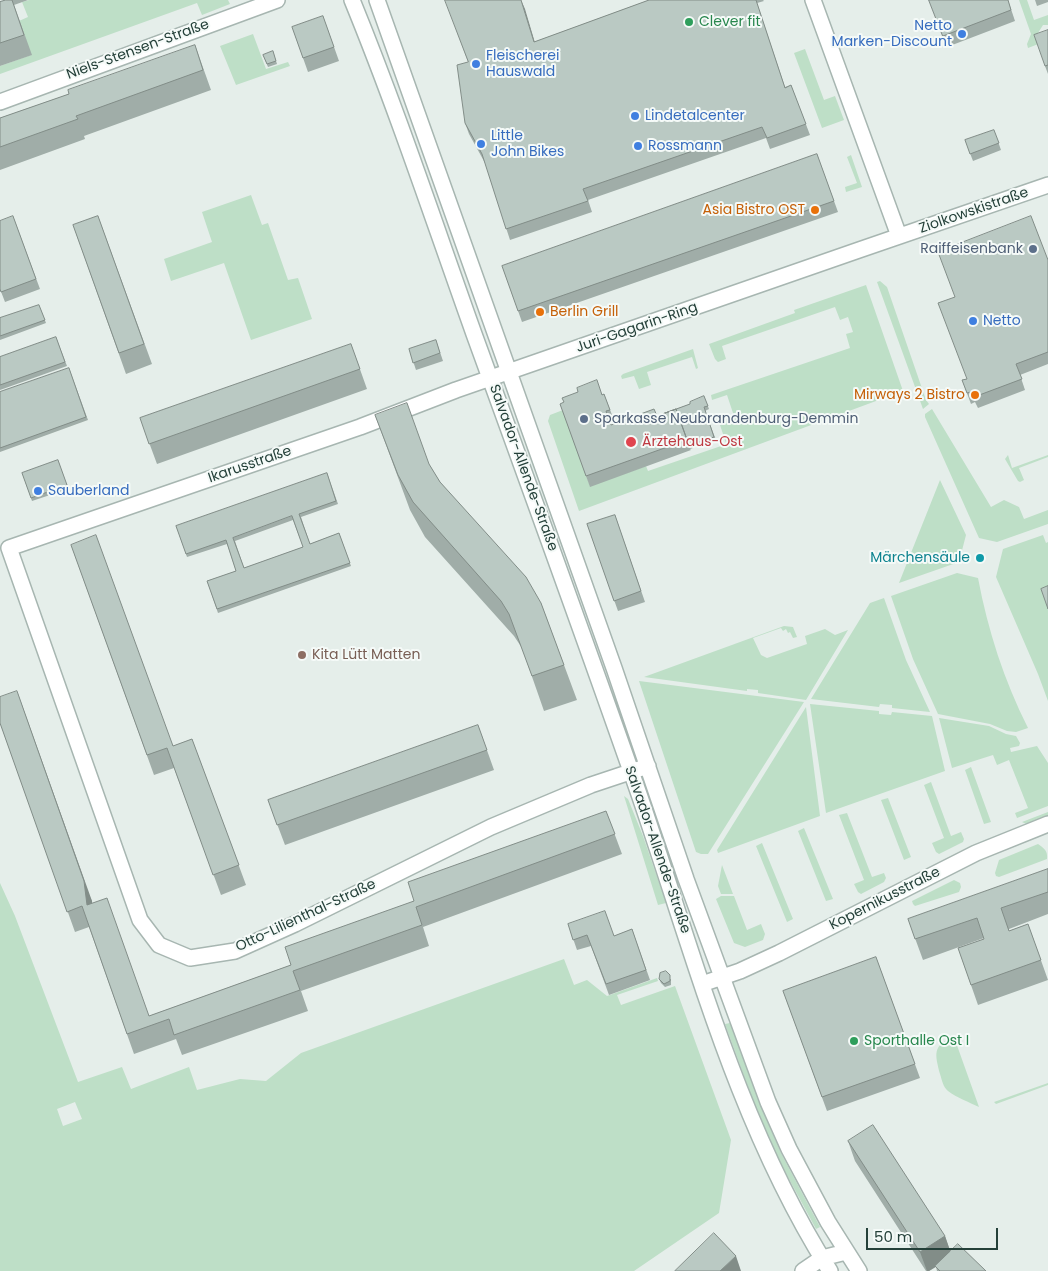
<!DOCTYPE html>
<html>
<head>
<meta charset="utf-8">
<style>
	body { margin:0 }
	#map { position:relative; width:1048px; height:1271px; overflow:hidden; background:#e5eeea; font-family:Poppins,sans-serif }
	canvas { display:block }
	.scale { position:absolute; left:866px; top:1228px; width:132px; height:22px; box-sizing:border-box; border:2px solid #244039; border-top:0; padding-left:6px; font-size:15px; line-height:18px; white-space:nowrap; color:#244039; -webkit-text-stroke:4px #f5faf8; paint-order:stroke }
</style>
</head>
<body>
<div id="map">
<canvas width="1048" height="1271"></canvas>
<div class="scale">50 m</div>
</div>
<script>
const ctx = document.querySelector('canvas').getContext('2d');
ctx.lineJoin = 'round';
function fillPath(path, color) { ctx.fillStyle = color; ctx.fill(path, 'evenodd'); }
function stroke(path, color, width, dash) { ctx.strokeStyle = color; ctx.lineWidth = width; ctx.lineCap = dash ? 'butt' : 'round'; ctx.setLineDash(dash || []); ctx.stroke(path); }
function drawText(font, color, halo, rows, align = 'center') {
  ctx.font = font + ' Poppins,sans-serif'; ctx.lineWidth = 4; ctx.setLineDash([]); ctx.textBaseline = 'middle'; ctx.strokeStyle = halo; ctx.fillStyle = color; for (const [text, x, y, turn = 0] of rows) {
    ctx.save(); ctx.translate(x, y); ctx.rotate((+turn || 0) * Math.PI / 180); ctx.textAlign = isNaN(turn) ? turn : align; if (halo) ctx.strokeText(text, 0, 0); ctx.fillText(text, 0, 0); ctx.restore();
  }
}
fillPath(new Path2D(`
	M29,0h199l2,4 -28,11 -5,-12 -197,71v-8l31,-11 -12,-34 9,-4 -6,-15z
	M1019,0h8l7,20 14,-5v10h-5l-5,8 3,10 -13,5 -1,-4 4,-10z
	M253,34l13,35 22,-7 2,4 -54,19 -16,-39z
	M805,49l19,51 11,-4 9,24 -22,8 -28,-75z
	M851,155l11,32 -16,5 -1,-5 12,-4 -10,-26z
	M251,195l11,30 6,-2 20,57 10,-2 14,41 -61,21 -27,-77 -53,18 -7,-22 48,-17 -10,-30z
	M880,281l7,6 39,113 3,4 -6,5 -46,-127z
	M866,285l37,106 -324,120 -31,-90 2,-6 13,-5 27,76 56,-20 2,5 76,-26 2,-2 -7,-21 15,-6 -7,-21 -15,5 -1,-5 139,-47 -4,-14 7,-2 -5,-15 -8,3 -5,-13 -113,39 4,13 -8,3 -3,-3 -6,-15 86,-31 -1,-3z
	M693,349l5,19 -2,1 -4,-12 -45,15 4,13 -12,4 -5,-13 -12,3 -1,-3 2,-2z
	M932,409l59,98 13,-7 15,7 5,12 24,-9v14l-51,18 -18,-4 -54,-121v-3z
	M1008,455l4,13 36,-13v2l-29,11 5,12 -4,2 -2,-1 -13,-22z
	M940,480l26,55 -7,27 -60,21z
	M1043,535l3,8 2,-1v159l-10,-27 -42,-97 7,-28z
	M957,573l21,5c10,53 26,102 50,150l-12,4 -9,-1 -17,-7 -52,-10 -25,-55 -22,-63z
	M884,598l22,62 24,52 -38,-4v-3l-12,-1 -1,3 -68,-8 59,-96z
	M784,626l9,1 4,10 -4,1 -3,-6 -2,1 -2,-4 -3,2 -2,-3 -28,10 8,17 6,3 40,-14 -2,-8 20,-7 10,6 13,-5 -42,70 -48,-7v-3l-11,-1v2l-103,-14z
	M639,681l165,21 -96,152h-7l-5,-2z
	M810,704l69,7v3l12,1 1,-3 40,4 13,55 -119,42z
	M806,707l14,109 -102,37 -1,-3z
	M939,718l50,8 17,8 10,2 4,7 -1,3 -9,2 1,4 26,-6 11,17v43l-31,12 -2,-5 13,-5 -19,-48 -12,5 -4,-10 -41,13z
	M971,767l20,55 -7,2 -19,-54z
	M931,782l20,54 10,-4 3,7 -1,3 -24,12 -3,-2 -4,-9 12,-5 -20,-53z
	M624,796l4,3 15,37 23,67 -8,2z
	M888,798l23,59 -7,3 -23,-60z
	M1048,812v7l-17,7 -9,-4z
	M847,813l25,64 12,-4 2,5 -2,4 -23,12 -3,-2 -4,-8 10,-4 -25,-65z
	M804,828l29,71 -7,2 -28,-70z
	M762,843l31,76 -6,3 -31,-76z
	M1038,844c6,4 10,7 9,15l-48,18 -3,-1 -1,-3 4,-13z
	M722,865l11,29h-12l-3,-8z
	M954,880l6,3 1,4 -2,5 -44,14 -2,-2 -1,-3z
	M0,883l15,33 63,166 44,-15 9,22 58,-22 8,23 43,-11 26,2 35,-28 263,-94 10,26 13,-5 20,16 50,-18 1,3 -41,14 4,10 54,-19 56,154 -12,73 -85,58h-634zM75,1102l7,17 -19,7 -6,-17z
	M721,896h13l13,34 14,-6 4,10 -2,6 -18,7 -11,-4 -18,-44z
	M730,1023l31,84 20,46 39,74 -4,2 -40,-74 -20,-46 -31,-85z
	M954,1037l25,70c-10,-5 -22,-9 -31,-16 -5,-4 -6,-11 -8,-17 -5,-20 -8,-29 14,-37z
	M1048,1083v2l-52,19 -2,-2z`), '#bedfc7');
const minor = new Path2D(`
	M352,0c45,110 82,222 122,334 56,154 112,308 166,463 55,161 98,329 190,474
	M377,0l237,668 72,211 82,223 21,47 39,73 31,49
	M813,0l86,236
	M0,102l277,-102
	M648,766l-57,19 -100,42 -196,97 -60,27 -45,7 -31,-13 -19,-25 -131,-372 351,-121 96,-37 403,-140 189,-65
	M702,984l38,-13 39,-18 197,-100 72,-29
	M803,1271l19,-13 24,-6`);
stroke(minor, '#a7b6b1', 18);
stroke(minor, '#fff', 15);
fillPath(new Path2D(`
	M6,0h22l-14,5 18,50 -32,11v-64z
	M521,0l13,42 115,-42h114l1,1 -7,2 28,84 6,-2 19,50 -40,14 -4,-11 -178,62 4,12 -82,28 -25,-77 -16,-29 -4,-11 3,-61z
	M929,0h79l7,21 -68,26z
	M1035,0h13v2l-11,4z
	M323,16l16,45 -31,11 -16,-45z
	M1048,30v44l-3,-8z
	M195,45l16,45 -127,46 1,3 -85,31v-52l69,-24z
	M273,51l4,13 -9,3 -5,-12z
	M994,130l7,20 -28,11 -8,-21z
	M817,154l21,58 -316,110 -20,-56z
	M13,216l27,73 -35,13 -5,-13z
	M98,216l54,148 -26,10 -53,-149z
	M1048,260v104l-28,11 5,15 -47,18 -3,-6 -4,2 -9,-24 5,-1z
	M39,305l7,18 -46,17v-22z
	M56,337l11,29 -67,24v-33z
	M436,340l7,21 -27,9 -7,-21z
	M351,344l16,45 -210,75 -17,-46z
	M69,368l19,52 -88,32v-60z
	M604,394l10,26 -4,2 1,3 46,-9 33,-12 14,-8 5,13 -4,2 11,29 -26,9 1,1 -101,37 -30,-83z
	M375,415l54,49 11,18 101,121 36,97 -33,11 -22,-63 -8,-12 -89,-99 -15,-27z
	M58,460l10,29 -36,12 -10,-28z
	M327,473l11,31 -37,13 9,27 29,-11 12,33 -133,47 -11,-32 29,-10 -9,-27 -40,13 -11,-31zM293,520l10,27 -59,21 -9,-27z
	M615,515l30,87 -27,9 -31,-87z
	M71,545l102,201 19,-7 54,146 -25,10 -47,-127 -20,7z
	M0,723l92,178v2l57,113 142,-51 123,-64 192,-90 16,43 -199,73 6,19 -128,45 7,20 -126,44 -6,-16 -42,15 -45,-127 -14,5z
	M478,725l16,45 -209,75 -17,-45z
	M1048,869v45l-39,15v2l19,-7 20,56 -70,25 -20,-57 26,-9v-1l-61,22 -15,-41z
	M568,924l46,12 18,-7 18,51 -41,15 -18,-49 -14,4z
	M876,957l44,121 -93,33 -44,-120z
	M659,979h12v6l-6,2 -4,-4z
	M848,1141l97,95 5,15 -10,20h-3l-1,-4 -7,4h-3l-71,-110z`), '#a0ada8');
fillPath(new Path2D(`
	M521,0l4,9 13,44 -4,-11z
	M17,691l75,210 2,24 -7,-20z
	M945,1236l7,20 -23,15h-2l-7,-19z
	M736,1256l5,15h-21z`), '#828d88');
const building = new Path2D(`
	M6,0h6l12,35 -24,8v-41z
	M445,0h76l13,42 115,-42h107l29,88 6,-3 15,39 -39,14 -5,-11 -179,62 5,12 -82,28 -24,-75 -17,-31 -8,-58 11,-3z
	M929,0h79l3,10 -68,26z
	M323,16l11,31 -31,11 -11,-31z
	M1048,30v35l-3,1 -11,-31z
	M195,45l8,25 -127,46 2,3 -78,28v-29l69,-24 -1,-4z
	M273,51l3,10 -9,3 -4,-9z
	M994,130l5,13 -29,11 -5,-14z
	M817,154l17,47 -316,110 -16,-45z
	M13,216l23,63 -35,13 -1,-3v-68z
	M98,216l46,128 -25,9 -46,-128z
	M1031,216l17,44v92l-32,12 6,15 -48,18 -3,-5 -4,1 -5,-13 5,-1 -29,-76 17,-6 -17,-45z
	M39,305l6,15 -45,16v-18z
	M56,337l9,25 -65,23v-28z
	M436,340l4,13 -27,10 -4,-14z
	M351,344l9,25 -211,75 -9,-26z
	M69,368l17,49 -86,31v-56z
	M597,380l5,15 2,-1 6,16 -4,1 5,14 43,-16 3,7 19,-7 11,31 -101,36 -26,-72 4,-2 -2,-4 16,-6 -1,-4z
	M704,396l4,10 -4,1 10,30 -25,8 -13,-36 -19,7 33,-12v-2z
	M407,403l22,61 11,18 86,95 15,26 23,62 -32,11 -23,-62 -8,-13 -88,-99 -15,-27 -23,-60z
	M58,460l9,25 -36,13 -9,-25z
	M327,473l9,28 -37,13 11,30 29,-11 11,30 -133,46 -10,-28 29,-10 -10,-31 -40,14 -10,-28zM292,516l11,31 -59,21 -11,-30z
	M615,515l26,76 -27,10 -27,-77z
	M96,535l77,211 19,-7 47,126 -26,10 -46,-127 -20,7 -76,-210z
	M1048,586v23l-7,-20z
	M17,691l67,190 3,24 20,-7 42,118 142,-51 -6,-18 129,-46 -6,-19 198,-71 9,23 -199,73 6,18 -129,46 7,19 -126,45 -5,-16 -42,15 -45,-128 -15,6 -67,-189v-26z
	M478,725l9,25 -210,75 -9,-25z
	M1048,869v23l-47,16 8,23 19,-7 13,36 -70,25 -13,-37 26,-9 -7,-21 -62,21 -7,-20z
	M605,911l9,25 18,-7 14,41 -40,14 -19,-49 -14,5 -5,-16z
	M876,957l39,107 -93,33 -39,-106z
	M666,971l4,4v6l-6,3 -5,-5 1,-6z
	M873,1125l72,111 -25,16 -72,-111z
	M714,1233l22,23 -16,15h-45z
	M958,1244l28,27h-46l-5,-5z`);
fillPath(building, '#bac9c3');
stroke(building, '#828d88', 1);
for (const [x, y, r, color] of [
	[689,22,5,"#2e9e5b"],
	[962,34,5,"#3f7fe0"],
	[476,64,5,"#3f7fe0"],
	[635,116,5,"#3f7fe0"],
	[481,144,5,"#3f7fe0"],
	[638,146,5,"#3f7fe0"],
	[815,210,5,"#e8710a"],
	[1033,249,5,"#5c6f8a"],
	[540,312,5,"#e8710a"],
	[973,321,5,"#3f7fe0"],
	[975,395,5,"#e8710a"],
	[584,419,5,"#5c6f8a"],
	[631,442,6,"#e0444e"],
	[38,491,5,"#3f7fe0"],
	[980,558,5,"#0f9aa8"],
	[302,655,5,"#8d6e63"],
	[854,1041,5,"#2e9e5b"]
]) { const dot = new Path2D(); dot.arc(x, y, r, 0, 2 * Math.PI); ctx.fillStyle = color; ctx.fill(dot); stroke(dot, '#f5faf8', 2); }
drawText('14px', '#27864d', '#f5faf8', [
	["Clever fit",699,22],
	["Sporthalle Ost I",864,1041]
], 'left');
drawText('14px', '#366cbe', '#f5faf8', [
	["Netto",952,26,"right"],
	["Marken-Discount",952,42,"right"],
	["Fleischerei",486,56],
	["Hauswald",486,72],
	["Lindetalcenter",645,116],
	["Little",491,136],
	["John Bikes",491,152],
	["Rossmann",648,146],
	["Netto",983,321],
	["Sauberland",48,491]
], 'left');
drawText('14px', '#244039', '#f5faf8', [
	["Niels-Stensen-Straße",138,50,-20],
	["Ziolkowskistraße",974,211,-19],
	["Juri-Gagarin-Ring",637,328,-19],
	["Ikarusstraße",250,465,-19],
	["Salvador-Allende-Straße",523,468,70],
	["Salvador-Allende-Straße",657,850,71],
	["Kopernikusstraße",885,899,-27],
	["Otto-Lilienthal-Straße",306,916,-25]
]);
drawText('14px', '#c56008', '#f5faf8', [
	["Asia Bistro OST",805,210],
	["Berlin Grill",550,312,"left"],
	["Mirways 2 Bistro",965,395]
], 'right');
drawText('14px', '#4e5e75', '#f5faf8', [
	["Raiffeisenbank",1023,249],
	["Sparkasse Neubrandenburg-Demmin",594,419,"left"]
], 'right');
drawText('14px', '#be3a42', '#f5faf8', [
	["Ärztehaus-Ost",642,442]
], 'left');
drawText('14px', '#0d838f', '#f5faf8', [
	["Märchensäule",970,558]
], 'right');
drawText('14px', '#785e54', '#f5faf8', [
	["Kita Lütt Matten",312,655]
], 'left');
</script>
</body>
</html>
